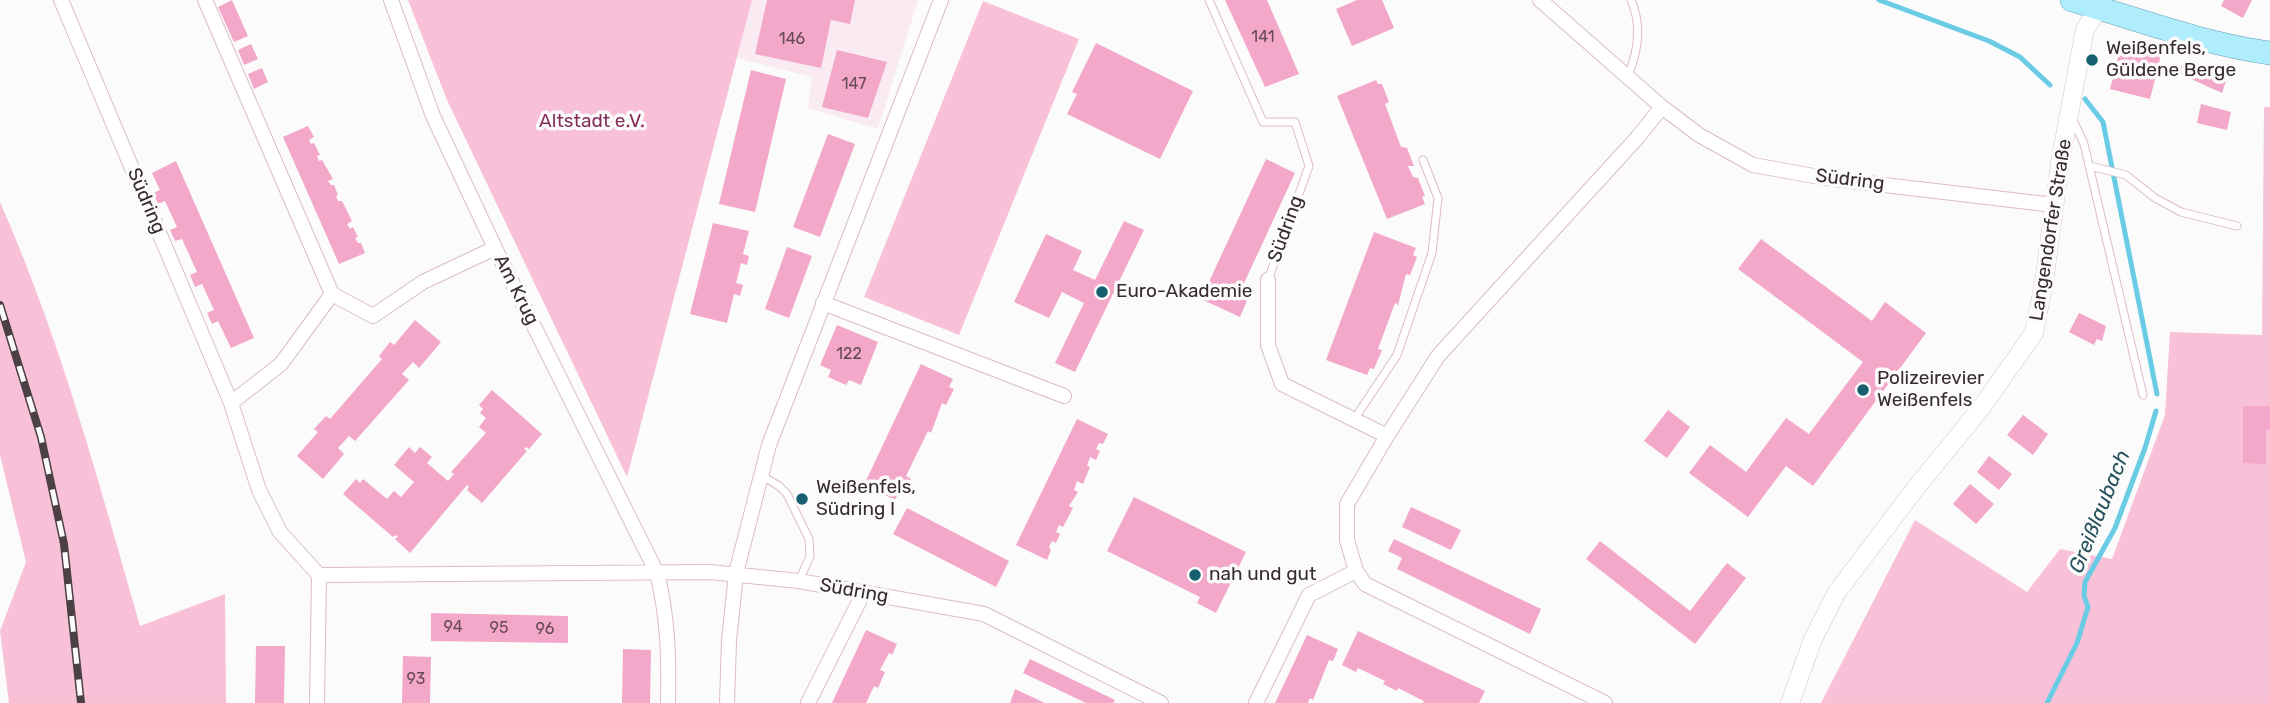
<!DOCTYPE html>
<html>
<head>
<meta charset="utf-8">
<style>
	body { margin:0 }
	canvas { display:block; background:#fbfbfb }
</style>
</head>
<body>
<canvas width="2270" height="703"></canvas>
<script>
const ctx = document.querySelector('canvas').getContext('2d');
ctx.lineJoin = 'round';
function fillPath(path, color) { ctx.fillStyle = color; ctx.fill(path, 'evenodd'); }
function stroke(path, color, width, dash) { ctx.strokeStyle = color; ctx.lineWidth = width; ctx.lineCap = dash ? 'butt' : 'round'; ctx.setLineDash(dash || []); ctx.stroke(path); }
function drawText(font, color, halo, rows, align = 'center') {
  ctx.font = font + ' Rubik,sans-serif'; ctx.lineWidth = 7; ctx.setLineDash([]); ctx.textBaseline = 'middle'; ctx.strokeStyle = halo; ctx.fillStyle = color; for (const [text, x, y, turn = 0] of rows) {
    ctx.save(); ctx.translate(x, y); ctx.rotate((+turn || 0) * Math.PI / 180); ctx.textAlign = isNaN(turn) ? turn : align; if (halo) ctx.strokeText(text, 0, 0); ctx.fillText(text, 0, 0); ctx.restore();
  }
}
fillPath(new Path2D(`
	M752,0h166l-40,129 -70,-21 4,-31 -75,-19z`), '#faeaf1');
fillPath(new Path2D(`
	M408,0h344l-125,477 -180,-377z
	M983,1l96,38 -120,296 -95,-38z
	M2264,107h6v596h-449l94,-183 112,72 33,-43 52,10 53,-144 5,-83 92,3z
	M0,202c60,136 99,281 140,424l85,-32 1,109h-217l-9,-72 26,-69 -26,-107z`), '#f8c1d8');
stroke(new Path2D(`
	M1879,0l110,41 31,16 30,28
	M2085,99l18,23 54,272
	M2047,703l30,-60 11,-36 -4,-11 1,-14 30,-54 30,-80 11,-37`), '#6acce4', 5);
fillPath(new Path2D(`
	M232,0l16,36 -14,6 -16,-35z
	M767,0h88l-5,24 -19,-4 -10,48 -66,-14z
	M1225,0h42l32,74 -34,13z
	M1357,0h25l12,28 -42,18 -16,-37z
	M2224,0h28l-9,18 -22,-12z
	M2122,41l40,10 -12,48 -40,-10z
	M1096,43l97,48 -33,68 -93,-45 10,-20 -5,-2z
	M251,44l7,15 -14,6 -6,-15z
	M837,50l50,12 -19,56 -46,-11z
	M2183,63l43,18 -4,12 -44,-20z
	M262,68l6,14 -14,7 -6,-15z
	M751,70l35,9 -31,133 -36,-8z
	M1376,80l2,4h4l7,18 -4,2 16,43 6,1 7,18h-6l5,11 5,1 7,18 -3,1 3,7 -38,15 -50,-123z
	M2201,104l30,8 -4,18 -30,-7z
	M308,126l6,11 -5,3 2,4 3,-1 6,12 -3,1 2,5 3,-1 11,19 -5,2 3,4h3l4,10 -2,1 2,5h4l10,20 -5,3 3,5 3,-2 5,10 -3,1 3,5h3l4,10 -26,11 -56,-127z
	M828,134l27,10 -35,93 -27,-10z
	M1266,159l29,14 -55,119 9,4 -9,21 -39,-18z
	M176,161l78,177 -23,10 -13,-27 -6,3 -5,-11 7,-3 -12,-26 -7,3 -5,-12 7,-3 -15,-33 -7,2 -5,-11 7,-3 -12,-26 -7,3 -5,-11 7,-3 -8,-17z
	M1124,221l20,9 -69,142 -20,-9 29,-60 -22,-11 -13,26 -35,-16 32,-68 36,17 -9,19 22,10z
	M713,223l36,8 -6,23 6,2 -2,9 -6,-2 -5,20 7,2 -3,11 -6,-2 -7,29 -37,-9z
	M1374,232l42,16 -3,7 4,2 -7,18 -4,-1 -8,31 -3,-2 -17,46 4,1 -8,19 -4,-1 -3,7 -41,-15z
	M1761,239l111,82 13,-19 41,31 -113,153 -27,-20 -38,51 -59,-44 21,-28 36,27 40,-54 23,16 54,-72 -125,-93z
	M787,247l25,9 -23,62 -24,-9z
	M2079,313l27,13 -4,15 -5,-2 -3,6 -25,-13z
	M415,320l26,22 -22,26 -6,-6 -11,12 7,6 -54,61 -6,-5 -11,12 6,6 -21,25 -26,-23 21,-24 -4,-3 12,-13 4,3 52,-60 -3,-3 11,-14 4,3z
	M837,325l41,17 -17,43 -12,-5 -3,5 -18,-8 3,-7 -11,-5z
	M921,364l32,15 -4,8 5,2 -8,16 -4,-2 -11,30 -3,-2 -22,45 5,3 -8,16 -5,-1 -3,6 -31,-15z
	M492,390l50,44 -13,15 -3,-2 -2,2 3,2 -45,52 -15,-13 2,-3 -2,-2 -57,68 -15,-14 3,-2 -3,-2 -2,2 -50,-43 13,-15 4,4 3,-4 24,20 7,-8 7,6 13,-15 -20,-17 15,-18 6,6 5,-6 12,10 -5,6 21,18 6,-7 -3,-2 35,-39 -7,-6 7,-9 -6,-5 3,-4 -4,-4z
	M2243,406h27v24h-4v34l-23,-1z
	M1668,410l22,17 -23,31 -23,-17z
	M2023,415l25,19 -15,21 -26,-20z
	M1077,419l31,15 -5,10 -4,-1 -3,6 4,2 -4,9 -6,-3 -3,9 3,1 -7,17 -6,-3 -3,9 4,2 -9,14 4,2 -10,19 -4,-2 -3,7 4,2 -4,9 -4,-2 -3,6 2,3 -4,10 -31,-15z
	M1989,456l23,18 -13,16 -22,-18z
	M1970,484l24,20 -18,20 -23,-20z
	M1134,497l112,55 -30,61 -19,-10 3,-6 -93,-46z
	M1411,507l50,23 -10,20 -49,-23z
	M907,508l102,53 -13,26 -103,-53z
	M1394,539l147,70 -11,25 -133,-65 5,-11 -14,-7z
	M1600,541l90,70 37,-48 19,15 -51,66 -109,-85z
	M431,613l137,3v27l-137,-2z
	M866,630l31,14 -5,11 -3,-2 -9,17 5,2 -7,16 -4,-2 -8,17h-34z
	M1358,631l127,60 -6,12h-56l1,-2 -26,-13 -1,3 -14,-7 2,-3 -27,-13 -2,4 -14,-7z
	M1307,635l31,14 -5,12 -4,-1 -16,40 -3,-2 -2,5h-33z
	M256,646h29l-1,57h-29z
	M623,649l28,1 -1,53h-28z
	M403,656l28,1 -1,46h-28z
	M1030,659l85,41 -2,3h-27l-63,-30z
	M1015,689l30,14h-35z`), '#f3a7c9');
const service = new Path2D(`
	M1209,0l54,122h32l14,44 -41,114
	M1628,76c10,-24 14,-51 3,-76
	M2072,118l12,26 59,251
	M2090,166l36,9 29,23 26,14 56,14
	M1355,418l42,-63 35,-102 6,-55 -15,-38
	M762,476l17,10 8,8 22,45 1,17 -11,25`);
const minor = new Path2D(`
	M61,0l170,403 28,87 21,42 39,43 -2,128
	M205,0l127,294 41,22 50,-34 72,-34
	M391,0l42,116 62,132 162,325c11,44 12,85 11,130
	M1540,0l122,107 37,28 54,30 72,13 229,27
	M1268,280v65l14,39 105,52
	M823,303l241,93
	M231,403l50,-39 51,-70
	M319,575l391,-3 89,9 185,33 177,89
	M727,703l2,-62 7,-68 33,-128 172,-445
	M808,703l56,-111
	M1256,703l53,-108 47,-24
	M1605,703l-240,-119 -9,-13 -9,-31v-36l40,-68 51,-80 199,-218 25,-31`);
const tertiary = new Path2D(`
	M1790,703l23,-64 24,-47 78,-103 66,-81 53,-75 10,-51 16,-119 25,-134 14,-21`);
const primary = new Path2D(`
	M2072,0c65,19 131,44 198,53`);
stroke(service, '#dbbcc9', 9);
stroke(minor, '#dbbcc9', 16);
stroke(tertiary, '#dbbcc9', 19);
stroke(primary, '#63a1b3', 24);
stroke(service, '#fff', 7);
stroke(minor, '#fff', 14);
stroke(tertiary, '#fff', 18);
stroke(primary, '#afecfc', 23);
const rail = new Path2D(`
	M0,305l41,132 23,107 17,159`);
stroke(rail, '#4b4044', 8);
stroke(rail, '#fbfbfb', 5, [16]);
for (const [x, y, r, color] of [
	[2092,60,7,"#175f6f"],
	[1102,292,7,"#175f6f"],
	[1863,390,7,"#175f6f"],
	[802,499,7,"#175f6f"],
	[1195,575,7,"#175f6f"]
]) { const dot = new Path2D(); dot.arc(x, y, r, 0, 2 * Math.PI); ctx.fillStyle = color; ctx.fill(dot); stroke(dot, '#fbfbfb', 2.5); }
drawText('16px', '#664a56', null, [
	["141",1263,37],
	["146",792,39],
	["147",854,84],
	["122",849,354],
	["94",453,627],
	["95",499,628],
	["96",545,629],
	["93",416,679]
]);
drawText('19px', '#372b30', '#fbfbfb', [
	["Weißenfels,",2106,49],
	["Güldene Berge",2106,71],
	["Euro-Akademie",1116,292],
	["Polizeirevier",1877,379],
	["Weißenfels",1877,401],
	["Weißenfels,",816,488],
	["Südring I",816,510],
	["nah und gut",1209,575]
], 'left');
drawText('19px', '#842e5b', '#fbfbfb', [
	["Altstadt e.V.",592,122]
]);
drawText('19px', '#372b30', '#fbfbfb', [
	["Südring",1850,180,7],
	["Südring",146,201,67],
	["Südring",1286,229,-70],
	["Langendorfer Straße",2051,230,-81],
	["Am Krug",516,290,63],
	["Südring",854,591,10]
]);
drawText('italic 21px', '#28535e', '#fbfbfb', [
	["Greißlaubach",2100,512,-68]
]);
</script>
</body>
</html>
